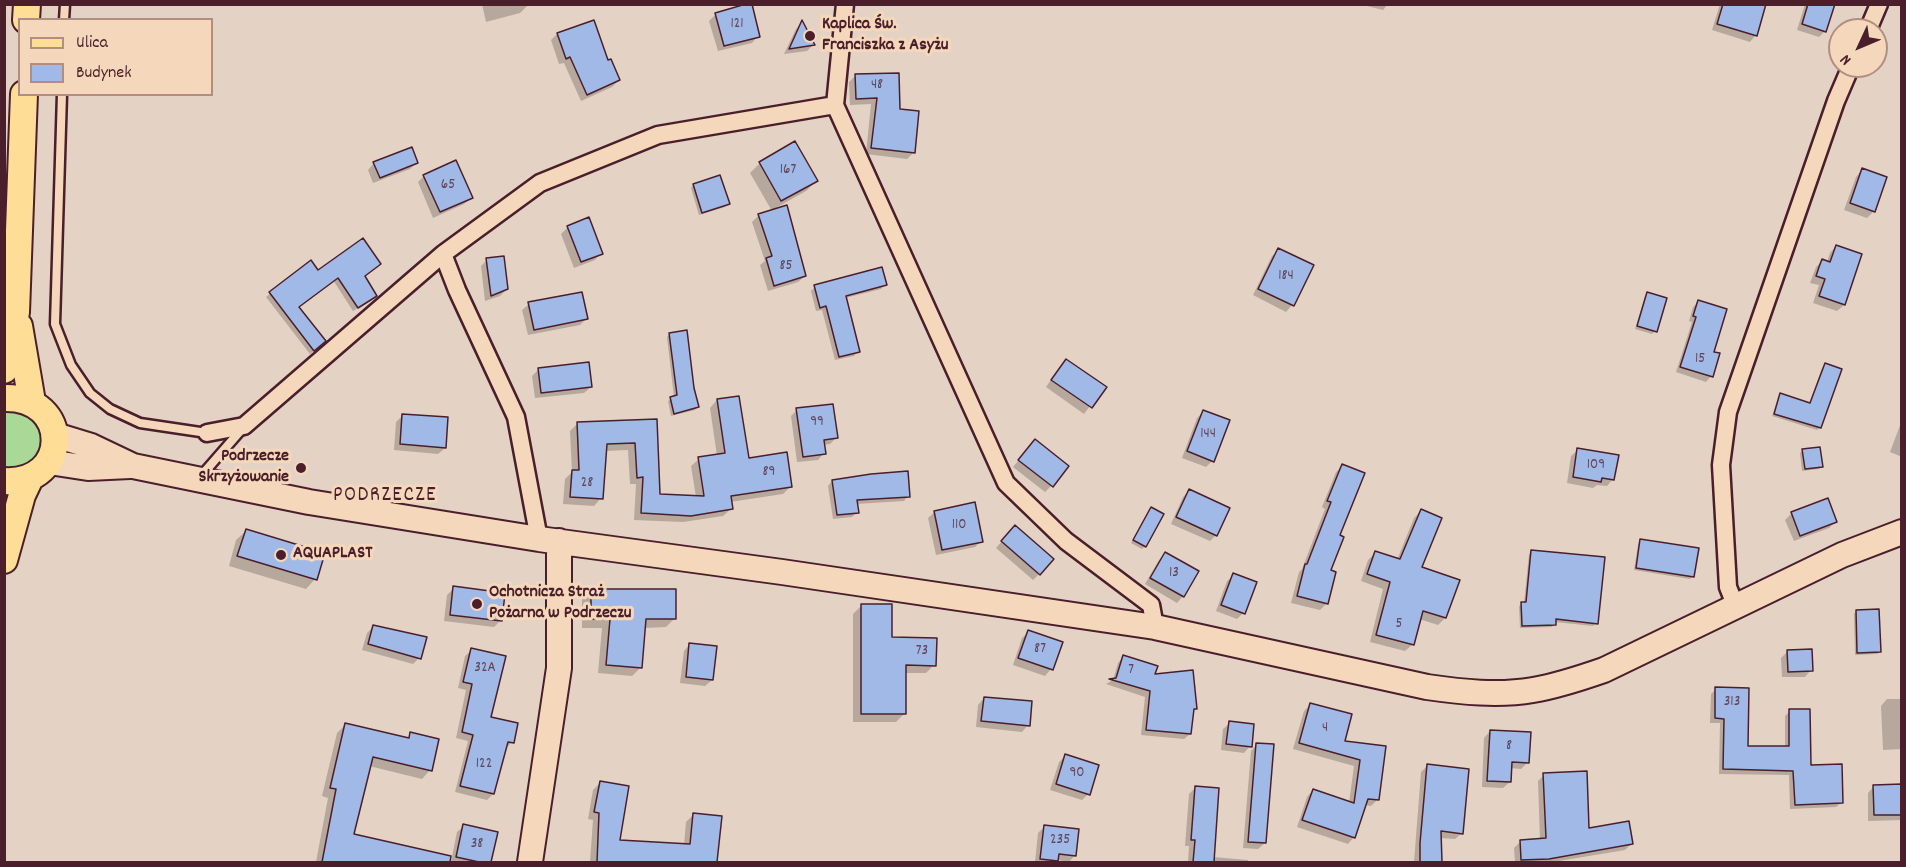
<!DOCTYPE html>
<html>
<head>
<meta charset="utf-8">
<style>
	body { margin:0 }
	#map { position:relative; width:1906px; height:867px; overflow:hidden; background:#e4d2c4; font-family:Dekko,sans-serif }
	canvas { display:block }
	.frame { position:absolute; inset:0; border:6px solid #4a1f2b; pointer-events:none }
	.legend { position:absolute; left:18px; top:18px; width:195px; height:78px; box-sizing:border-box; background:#f5d8bb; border:2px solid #b18e81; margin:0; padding:8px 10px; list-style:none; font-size:18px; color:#4a1f2b }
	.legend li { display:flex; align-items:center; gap:12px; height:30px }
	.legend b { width:30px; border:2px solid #b18e81 }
	.north { position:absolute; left:1828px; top:18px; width:60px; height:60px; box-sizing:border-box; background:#f5d8bb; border:2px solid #b18e81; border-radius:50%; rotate:226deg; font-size:16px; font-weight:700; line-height:24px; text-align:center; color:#4a1f2b }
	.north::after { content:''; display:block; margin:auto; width:21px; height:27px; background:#4a1f2b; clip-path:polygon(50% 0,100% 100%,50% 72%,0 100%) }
</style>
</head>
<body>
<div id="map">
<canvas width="1906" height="867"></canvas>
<div class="frame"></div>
<ul class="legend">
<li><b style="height:8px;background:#fedd96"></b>Ulica</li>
<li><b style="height:16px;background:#a1b9e7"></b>Budynek</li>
</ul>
<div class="north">N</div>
</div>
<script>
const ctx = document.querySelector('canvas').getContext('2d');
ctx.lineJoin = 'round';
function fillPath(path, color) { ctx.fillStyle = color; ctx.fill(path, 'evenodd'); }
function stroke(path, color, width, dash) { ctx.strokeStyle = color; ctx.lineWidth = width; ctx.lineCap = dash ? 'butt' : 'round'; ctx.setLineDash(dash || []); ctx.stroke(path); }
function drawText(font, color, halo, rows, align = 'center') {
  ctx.font = font + ' Dekko,sans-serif'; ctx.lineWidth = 6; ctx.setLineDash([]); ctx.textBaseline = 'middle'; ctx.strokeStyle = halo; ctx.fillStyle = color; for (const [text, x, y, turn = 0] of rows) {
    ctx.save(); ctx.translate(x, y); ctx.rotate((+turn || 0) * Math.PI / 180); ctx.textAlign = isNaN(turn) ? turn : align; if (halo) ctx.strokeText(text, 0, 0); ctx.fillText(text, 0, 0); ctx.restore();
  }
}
fillPath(new Path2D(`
	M5,410l23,3 14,16 1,21 -12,16 -26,5z`), '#a9d897');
fillPath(new Path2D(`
	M482,4h47l-9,9 -34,9z
	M1359,4h29l-5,6z
	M1720,4h45l-10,32 -5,6 -38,-12z
	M1805,4h28l-8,27 -6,6 -22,-7z
	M716,14l42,22 -6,7 -34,8 -9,-30z
	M802,23l11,22 -6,6 -23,3 12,-25z
	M557,34l50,28 12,18 -7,7 -31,14 -17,-38 -5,1 -8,-24z
	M856,75l42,35 16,42 -7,7 -41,-5 5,-50 -21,1 -1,-23z
	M374,163h42l-6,6 -37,14 -5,-13z
	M760,163l56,18 -10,10 -34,19 33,66 -7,6 -30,9 -8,-26 5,-4 -13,-39 6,-6 14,-5 -22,-38z
	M1862,170l12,41 -7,7 -23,-8 12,-33z
	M424,176l47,22 -7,6 -31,14 -15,-36z
	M693,185l35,19 -3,3 -26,8 -8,-27z
	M568,227l33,26 -6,7 -21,8 -13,-34z
	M1836,246l25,9 -17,50 -7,6 -24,-8 6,-18 -9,-2 6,-16 6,-6 5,1 3,-9z
	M1279,250l13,55 -6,7 -33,-17 19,-39z
	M487,260l20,29 -7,7 -15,5 -4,-35z
	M310,262l8,10 45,5 13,19 -23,15 -20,-31 -35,28 26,33 -14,13 -44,-57z
	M885,284l-4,5 -36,9 13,53 -4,5 -19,4 -13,-50 -6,1 -5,-20 4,-4z
	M1648,293l7,38 -3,3 -17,-5 10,-33z
	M1698,302l15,50 -2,24 -5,6 -30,-10 16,-50 -3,-1 4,-14z
	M529,304l57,15 -6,6 -52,10 -6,-25z
	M670,334l22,54 5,19 -2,3 -24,6 -3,-15 6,-4 -7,-60z
	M1825,365l-5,63 -3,2 -45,-14 6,-18 2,-3 29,9 13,-36z
	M1060,367l44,20 -20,27 -38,-27z
	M539,369l52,18 -7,6 -49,5 -3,-22z
	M717,400l30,60 44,26 -8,8 -53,8 1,7 -8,7 -40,6 -49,-2 2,-36h-6l-2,-34 -23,1 -4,47 -7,8 -31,-2 2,-25 7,-7 -2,-41 8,-8 78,-2 3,75 37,1 -5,-31 8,-7 18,-3 -7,-48z
	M797,410l39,28 -6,6 -7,1 1,8 -6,7 -21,2 -6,-46z
	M1203,412l9,49 -6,6 -24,-9 15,-40z
	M403,415l42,33 -7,6 -44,-4 2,-28z
	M1902,420v37l-12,-5z
	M1035,441l16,45 -6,6 -32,-25z
	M1578,450l35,29 -6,7 -10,-1 -4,3 -26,-5 4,-27z
	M1803,450l18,16 -2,3 -17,2 -2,-18z
	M1342,466l-4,70 -9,36 -2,31 -7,7 -29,-7 8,-31 3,-3 23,-60 -3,-2 14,-35z
	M832,481l76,15 -4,5 -48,3 1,8 -5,5 -19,2 -5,-33z
	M1190,490l26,45 -6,6 -39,-17 12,-27z
	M1422,510l-2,58 25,50 -7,7 -19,-6 -6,25 -8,7 -35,-9 13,-53 -22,-8 7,-21 7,-7 22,7 17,-42z
	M935,512l46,29 -6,6 -39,8 -8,-37z
	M1148,512l-3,34 -3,3 -11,-6z
	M1792,513l43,9 -6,6 -35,13 -9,-21z
	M246,531l69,48 -9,10 -77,-23 7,-26z
	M1009,533l30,41 -6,6 -37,-32z
	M1641,541l52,35 -3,3 -56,-9 4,-26z
	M1532,552l64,71 -3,3 -38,-4 -3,5 -32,1 -1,-22 5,-3 5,-49z
	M1165,553l18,43 -6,7 -32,-19 14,-24z
	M1234,575l9,38 -6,6 -21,-8 11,-30z
	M454,588l47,32 -7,7 -50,-6 3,-26z
	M591,591l83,28 -8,8 -22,1 -3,39 -9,9 -34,-3 4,-45h-20v-29z
	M862,605l28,34 44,26 -8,8h-22v41l-8,8h-43v-108z
	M1856,611l24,41 -3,2 -22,1 -1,-41z
	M374,626l45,32 -6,6 -51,-14 5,-17z
	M1029,632l32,11 -10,26 -6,7 -32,-11 9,-27z
	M690,644l22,36 -7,6 -25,-3 4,-32z
	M472,650l17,68 23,24 -6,6 -13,46 -6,6 -32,-8 13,-51 -12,-3 10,-48 -8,-2 7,-32z
	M1788,651l23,19 -6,7h-23l-1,-19z
	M1123,657l30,19 42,32 -3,3 -2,23 -6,5 -43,-4 4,-38 -39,-13 7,-4 5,-17z
	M1716,689l30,58 39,1v-32l5,-5 19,55 33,36 -6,5 -46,2 -1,-34 -70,-1 1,-51h-10l1,-29z
	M984,698l44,27 -6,7 -46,-5 2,-22z
	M1887,699h15v50l-19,1 -2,-44z
	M1310,705l33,37 41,5 -7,53 -6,6 -6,-1 -11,32 -6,7 -51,-17 10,-30 6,-7 36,13 5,-37 -61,-17 11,-38z
	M1230,723l20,23 -6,7 -23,-3 2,-21z
	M346,724l60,15 5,-5 19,36 -8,9 -53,-13 -16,69 85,19 -2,8h-120l12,-64 -6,-2 15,-63z
	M1490,731l38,31 -7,7 -11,-1v14l-7,6 -21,-1 2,-49z
	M1257,744l8,99 -7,6 -15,-1 8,-97z
	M1065,756l23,38 -6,6 -32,-10 9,-28z
	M1427,766l35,67 -7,6 -15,-1v24h-26l7,-90z
	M1544,775l44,54 43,15 -6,6 -72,12h-38l-1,-14 7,-7 19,-1 -2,-59z
	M600,783l18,58 66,4 2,-23 7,-7 27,2 -4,45h-126l3,-42 -5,-1 5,-29z
	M1874,786h28v34l-34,1v-28z
	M1195,788l18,69 35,3v2h-60l1,-16h-4l4,-52z
	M464,826l32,7 -6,29h-39l6,-30z
	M1045,826l30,29 -6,7 -12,-2 -3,2h-19l3,-29z`), '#0003');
const building = new Path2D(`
	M746,4h6l8,33 -36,9 -9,-33z
	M1723,4h43l-9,32 -40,-12z
	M1808,4h27l-9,28 -24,-8z
	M594,20l14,40 3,-1 9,21 -33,15 -17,-38 -4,2 -9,-26z
	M802,20l13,25 -26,4z
	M899,73l1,36 19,2 -4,42 -44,-5 6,-50 -21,1 -1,-25z
	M795,141l23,40 -37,20 -22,-39z
	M412,147l6,16 -38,15 -7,-16z
	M456,160l17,38 -33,14 -17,-37z
	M1862,168l25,9 -12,35 -25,-9z
	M720,175l10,29 -28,9 -9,-29z
	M787,205l19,71 -32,10 -8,-28 6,-2 -14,-42z
	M589,217l14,37 -22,8 -14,-36z
	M363,238l18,26 -16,12 12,20 -19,12 -20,-30 -39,29 27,34 -12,10 -45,-59 42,-32 7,10z
	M1836,245l26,9 -17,51 -26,-9 6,-17 -9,-3 3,-9 3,-8 8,3z
	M1278,248l36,17 -20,41 -36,-17z
	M504,256l4,33 -17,7 -5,-38z
	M882,267l5,18 -41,11 14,56 -21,5 -13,-51 -6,2 -6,-23z
	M582,292l6,27 -54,11 -6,-28z
	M1647,292l20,6 -10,34 -20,-6z
	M1698,300l29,9 -13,43 6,1 -7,24 -33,-10 16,-50 -3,-1z
	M687,330l7,58 5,19 -25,7 -4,-17 7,-2 -8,-62z
	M1066,359l41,28 -15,21 -41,-28z
	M589,362l3,25 -51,6 -3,-25z
	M1825,363l17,6 -21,59 -47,-14 6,-21 30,10z
	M739,396l10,62 38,-6 5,35 -61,9 2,13 -42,7 -50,-3 2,-36 -6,1 -2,-35 -28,1 -4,55 -33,-2 2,-27h7l-2,-48 80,-3 3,75 44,2 -6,-39 27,-4 -8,-54z
	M833,404l5,34 -14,2 2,14 -23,3 -7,-49z
	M1203,410l27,10 -16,42 -27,-11z
	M402,414l46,3 -2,31 -46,-4z
	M1035,439l34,27 -16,21 -35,-27z
	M1820,447l3,20 -18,2 -3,-20z
	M1577,448l42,7 -5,25 -12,-2 -1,4 -28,-5z
	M1342,464l23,9 -25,62 4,2 -13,33 5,2 -8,32 -31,-8 8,-32h2l24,-62 -4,-1z
	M908,471l2,26 -53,3 2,13 -22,2 -5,-35 39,-6z
	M1189,489l41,19 -13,28 -41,-19z
	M1828,498l9,24 -37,14 -9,-24z
	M975,502l8,40 -41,8 -8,-39z
	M1151,507l13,7 -18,33 -13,-7z
	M1421,509l21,9 -20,49 38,13 -14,38 -23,-7 -9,34 -38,-10 14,-53 -23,-8 8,-23 25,8z
	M1015,525l39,34 -14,16 -39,-34z
	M246,529l79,24 -8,27 -80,-24z
	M1640,539l59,9 -5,29 -58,-9z
	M1531,550l74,7 -7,67 -42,-5v6l-34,1 -1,-24h5z
	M1165,552l34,19 -15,26 -34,-19z
	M1233,573l24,9 -12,32 -24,-9z
	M453,586l52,7 -3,28 -52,-6z
	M591,589h85v30h-30l-4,49 -36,-3 4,-46h-19z
	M861,604h31v33l45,1 -1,28 -30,-1v49h-45z
	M1879,609l2,43 -24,1 -1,-43z
	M373,625l54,12 -6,22 -53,-15z
	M1028,630l35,12 -10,28 -35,-12z
	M689,643l28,3 -4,34 -27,-3z
	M471,648l35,8 -15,61 27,6 -4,20 -6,-1 -14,52 -34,-8 13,-51 -11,-3 10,-48 -9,-2z
	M1812,649l1,22 -25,1 -1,-22z
	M1123,655l35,11 -3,8 38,-4 4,39h-3l-3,25 -45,-4 4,-39 -41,-12 7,-1z
	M1715,687l34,1 -1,58h41v-37h21l1,56 31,-1 1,39 -48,2 -2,-34 -70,-2 1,-50 -9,-1z
	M984,697l48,4 -2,25 -49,-5z
	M1310,703l42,11 -7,27 41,5 -7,54 -11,-1 -13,39 -53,-18 11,-31 41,14 6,-43 -61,-17z
	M1229,721l25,3 -2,23 -26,-3z
	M345,723l64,15 1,-6 29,7 -7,32 -59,-14 -19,77 97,22 -1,6h-128l14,-73 -6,-1z
	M1490,730l41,2 -2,31 -17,-1 -1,20 -24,-1z
	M1256,743l18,1 -8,99 -18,-1z
	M1065,754l34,11 -9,30 -34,-11z
	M1427,764l42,5 -6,65 -22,-3 1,31h-22v-19z
	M1587,771l2,57 40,-7 4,23 -84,15 -28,1 -1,-20 26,-2 -3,-65z
	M600,781l29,5 -9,54 70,4 3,-31 29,3 -5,46h-120l2,-49 -5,-1z
	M1902,784v31h-28l-1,-30z
	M1195,786l24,2 -5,74h-21l2,-22h-4z
	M463,824l35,8 -7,30h-12l-23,-5z
	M1044,825l35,4 -3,27 -17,-2 -1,7 -18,-2z`);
fillPath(building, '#a1b9e7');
stroke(building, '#4a1f2b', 1.5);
const lane = new Path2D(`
	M64,20l1,-16
	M62,94l-7,230 16,41 19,28 20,16 30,14 67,10
	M201,476l41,-47`);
const street = new Path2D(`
	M845,4l-10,101 171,378 60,58 85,64 4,22
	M1868,30l11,-26
	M443,254l97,-71 118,-48 177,-30
	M207,433l37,-7 199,-172 14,36 59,127 23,122
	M1736,607l-8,-20 -7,-122 7,-53 108,-311 15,-35`);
const secondary = new Path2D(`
	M55,435l36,11 42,20 176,36 230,37 243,33 373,55 272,60c35,5 71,9 106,3 24,-4 48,-12 71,-20l238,-115 60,-23
	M49,462l39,6 42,-2
	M530,862l29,-194v-127`);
const primary = new Path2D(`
	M26,20l1,-16
	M19,326l13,76
	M4,370l12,-58 8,-218
	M4,398c68,-2 67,87 0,83
	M4,560l18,-65 8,-17`);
stroke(lane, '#4a1f2b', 13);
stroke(street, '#4a1f2b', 21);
stroke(secondary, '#4a1f2b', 28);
stroke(primary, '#4a1f2b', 30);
stroke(lane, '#f5d8bb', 8);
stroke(street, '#f5d8bb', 16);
stroke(secondary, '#f5d8bb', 24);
stroke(primary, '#fedd96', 26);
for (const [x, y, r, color] of [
	[810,36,6,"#4a1f2b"],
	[301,468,6,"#4a1f2b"],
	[281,555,6,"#4a1f2b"],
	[477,604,6,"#4a1f2b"]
]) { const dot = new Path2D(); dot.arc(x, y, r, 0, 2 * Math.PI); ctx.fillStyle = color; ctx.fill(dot); stroke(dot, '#f5d8bb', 2); }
drawText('15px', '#60465a', null, [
	["121",737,25],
	["48",877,86],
	["167",788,171],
	["65",448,186],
	["85",786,267],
	["184",1286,277],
	["15",1700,360],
	["99",817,423],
	["144",1208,435],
	["109",1596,466],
	["89",769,473],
	["28",587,484],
	["110",959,526],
	["13",1174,574],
	["5",1399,625],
	["87",1040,650],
	["73",922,652],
	["32A",485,669],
	["7",1131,671],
	["313",1732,703],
	["4",1325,729],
	["8",1509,747],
	["122",484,765],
	["90",1077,774],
	["235",1060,841],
	["38",477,845]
]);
drawText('bold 18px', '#4a1f2b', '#f5d8bb', [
	["Kaplica Św.",822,26],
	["Franciszka z Asyżu",822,47],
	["Podrzecze",289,458,"right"],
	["Skrzyżowanie",289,479,"right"],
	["AQUAPLAST",293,555],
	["Ochotnicza Straż",489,594],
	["Pożarna w Podrzeczu",489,615]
], 'left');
ctx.letterSpacing = '1.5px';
drawText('21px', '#4a1f2b', '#f5d8bb', [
	["PODRZECZE",385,497]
]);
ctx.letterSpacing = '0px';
</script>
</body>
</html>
